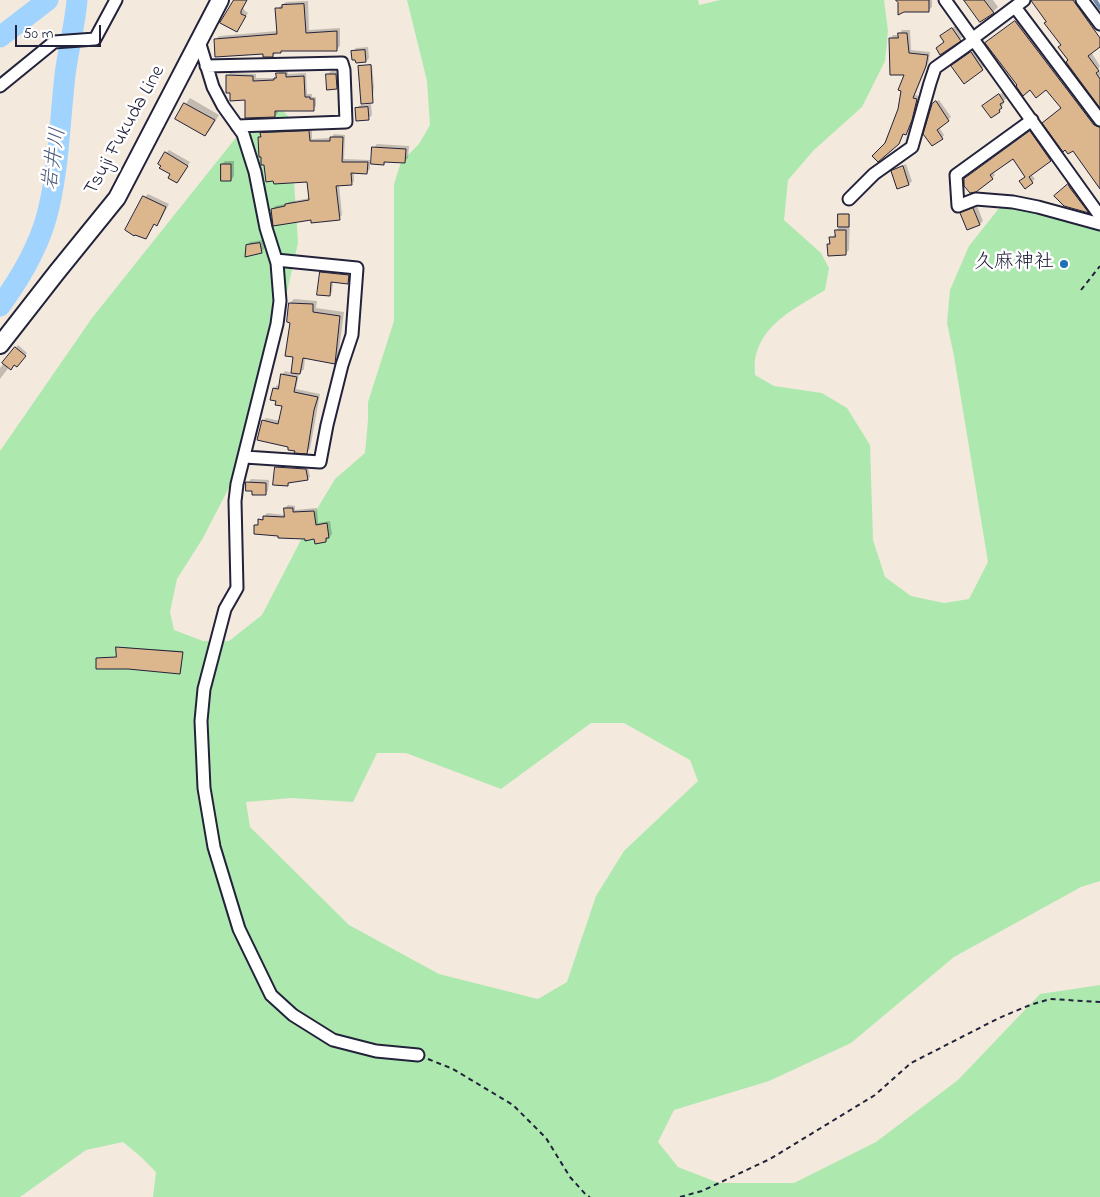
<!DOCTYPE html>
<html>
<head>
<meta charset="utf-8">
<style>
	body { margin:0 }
	#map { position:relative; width:1100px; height:1197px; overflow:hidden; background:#f4e9dd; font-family:"Indie Flower",sans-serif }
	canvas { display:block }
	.scale { position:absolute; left:15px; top:25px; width:86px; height:22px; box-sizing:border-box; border:2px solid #22223b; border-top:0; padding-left:6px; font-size:15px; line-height:18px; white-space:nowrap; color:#22223b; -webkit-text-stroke:4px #fff; paint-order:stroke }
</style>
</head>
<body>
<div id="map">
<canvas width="1100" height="1197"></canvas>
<div class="scale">50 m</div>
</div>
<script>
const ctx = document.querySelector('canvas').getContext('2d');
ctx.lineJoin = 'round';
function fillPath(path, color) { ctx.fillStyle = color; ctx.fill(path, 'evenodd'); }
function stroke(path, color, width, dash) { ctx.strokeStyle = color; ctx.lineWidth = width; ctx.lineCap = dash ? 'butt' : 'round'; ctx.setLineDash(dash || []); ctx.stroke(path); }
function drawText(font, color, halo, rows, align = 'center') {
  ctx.font = font + ' "Indie Flower","Klee One",sans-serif'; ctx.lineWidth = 5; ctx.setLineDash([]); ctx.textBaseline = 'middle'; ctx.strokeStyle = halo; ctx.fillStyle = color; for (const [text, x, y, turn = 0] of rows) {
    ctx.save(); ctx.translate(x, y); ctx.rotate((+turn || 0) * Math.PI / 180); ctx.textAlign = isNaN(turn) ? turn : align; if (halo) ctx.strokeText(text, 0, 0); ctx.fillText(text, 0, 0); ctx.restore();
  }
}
fillPath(new Path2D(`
	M407,0h291l1,5 21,-5h164l4,31 -3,30 -23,46 -48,43 -26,30 -4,40 37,33 8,15 -4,22c-27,17 -61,32 -69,65 -2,6 -1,14 -1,20l19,11 48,7 25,15 23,37 3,95 12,37 26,19 33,7 25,-4 19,-37 -34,-206 -7,-33 3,-33 19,-44 31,-39 46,4 54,20v650l-19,6 -127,70 -103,86 -82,38 -95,29 -16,32 20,25 41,16h75l82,-41 82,-62 82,-86 60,-9v212h-947l3,-25 -15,-15 -18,-15 -37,8 -66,47h-20v-746l92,-133 162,-203 25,-8 11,11 8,125 -44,196 -51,99 -26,41 -7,33 4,18 29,11h26l33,-26 55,-106 18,-30 30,-26 3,-33v-18l26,-81v-137l7,-22 18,-18 11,-19 -3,-44zM591,723h33l66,37 8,21 -74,70 -28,45 -29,86 -29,17 -99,-25 -90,-49 -99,-98 -4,-25 45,-4 62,4 24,-49h29l95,36z`), '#ade9af');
fillPath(new Path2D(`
	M235,0h12l-4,7 1,3 4,3 -11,17z
	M898,0h34v7l-3,3z
	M966,0h27l5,7 -5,5z
	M1037,0h35l28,38v8l-9,6 9,14 -2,4 2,2v34l-30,-46z
	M308,1l1,29 31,-2v18l-3,3 -55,1 -5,2 -4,4 -57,-17 3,-3 59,-5 -1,-22 9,-7z
	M1019,19l81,105v63l-38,-79 -16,-20 -16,1 -11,-4 -30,-45z
	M955,26l7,11 -2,3 -14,2 -2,-8z
	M902,30h8l1,20 19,2 -1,9 -14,34 4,1 -5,20 -6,15 -4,2 -3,7 -12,13 -10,7 20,-50 7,-37 -15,-35 2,-3h6z
	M368,47l1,11 -3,3 -10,-2 -3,-8 3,-3z
	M974,50l11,16 -21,16 -9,-19z
	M361,65h11l2,22 -2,15 -13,-35z
	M280,71h8v3l18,-1 1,21h5v3h4v9l-3,3 -35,1v3l-3,3 -29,-17 -19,-23 3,-3 26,1v4h20z
	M331,71h8l1,14 -3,3 -9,-14z
	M1003,92l4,6 -4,3 1,2 -5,8 -12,-8z
	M190,98l29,17 -9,15 -5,5 -29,-17z
	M939,100l12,17 -12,10 5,8 -2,3 -17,-4 11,-32z
	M371,104l1,11 -4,4 -11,-11 3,-3z
	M312,128v11l19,-1 3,-4 11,1 -1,24 26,1v9l-3,3h-13v9l-3,3 -12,1 3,30 -3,3 -67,-9 3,-3 11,-2 3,-2 21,-4 -2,-17 -49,-43 6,-8z
	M1033,129l20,28 -22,17 4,5 -10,9 1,-11 -13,-19 -21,13 3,4 -3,3 -24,-2z
	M377,144l32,2 -1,12 -3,3h-18l-3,3 -10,-16z
	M169,150l21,12 -13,20 -5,-8 -6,-21z
	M225,161h9v15l-3,4 -9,-16z
	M906,164l6,17 -3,3 -12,4 -5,-16 3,-3z
	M1071,183l20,26 -3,3 -24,-7 -5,-12z
	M148,194l21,10 -9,17 -3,3 -2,-1 -10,15 -17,-7 17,-34z
	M977,206l6,15 -3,3 -12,5 -7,-16 4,-3z
	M841,213l9,1 -1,36 -3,3 -18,-8 3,-3v-4l5,-4v-3l3,-4z
	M263,240l1,9 -3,3 -14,-7 3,-3z
	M323,270l28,3 -1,7 -3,2 -14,-1 -1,11 -2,3 -9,-23z
	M294,299l23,2 -1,7 28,4 -6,46 -4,4 -29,-4 -1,11 -5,5 -3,15 24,5 -10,55 -3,3 -17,-6 -27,-25 3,-3 14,3 3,-16 -5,-5 -4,-11 3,-4 2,1 3,-11 3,-4 7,2 2,-17 -4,-53z
	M18,345l9,8 -8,10 -10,4 -9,12v-11z
	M278,465l30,2 2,10 -3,2 -17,3 -2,3 -12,-18z
	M251,479l18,1 -1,11 -3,3 -12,-4 -5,-7z
	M288,505l7,1v4l22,-2 1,15 12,-2 2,13 -6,7 -11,-3 -35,-3 -24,-9 11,-13 18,2v-7z
	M119,647l64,4 -2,21 -2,1 -82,-15 20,-1z`), '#0003');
stroke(new Path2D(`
	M1095,0l5,8`), '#6e8db0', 4);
stroke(new Path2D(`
	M0,37l48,-37
	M0,306c22,-30 41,-62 49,-99 10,-43 11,-88 16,-132 3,-25 10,-49 12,-75`), '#a0d4fe', 21);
const building = new Path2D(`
	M234,0h13l-6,11v3l5,2 -9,16 -17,-9z
	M896,0h33v12h-25l-6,3v-12z
	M964,0h20l10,13 -14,9z
	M1031,0h42l27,38v9l-12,9 11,15 -3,2 4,6v29l-34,-46 2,-2 -10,-13 3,-2 -17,-22 2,-1z
	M304,4l2,29 31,-2v20h-56v2h-8v4h-10v-3l-48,3 -1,-18 63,-5 -2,-26h7v-3z
	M1015,21l79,104 6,2v62l-27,-38 -5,3 -3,-4 -2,2 -21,-29 19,-15 -15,-18 -10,8 -6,-8 -7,6 -7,-10 1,-1 -32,-42z
	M952,28l9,13 -21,14 -4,-7 8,-6 -4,-6z
	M898,33h9l2,20 19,2 -2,11 -13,32 4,1 -5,21 -6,15 -3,-1 -4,10 -21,18 -6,-6 13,-13 13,-34 3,-18 -3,-1 6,-15h-14l-1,-37h9z
	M365,50l1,12 -10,1 -1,-3h-3l-1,-9z
	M971,52l12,18 -19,14 -13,-18z
	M371,65l2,38 -12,1 -3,-38z
	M276,73h10v4l18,-1 1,21h5v2h4v12h-39v6l-30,1v-18l-15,1v-8h-4v-18l27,1v5l21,-1v-2h2z
	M326,74h10l1,15 -10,1z
	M999,94l5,8 -4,2 2,4 -3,2 1,2 -9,6 -9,-12z
	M936,101l13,20 -12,9 6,9 -11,7 -9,-12 9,-30z
	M184,103l31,17 -10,16 -30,-17z
	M368,107l1,13 -13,1 -1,-13z
	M309,131l1,10h20v-4h13l-1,25h26l-1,12 -16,-1 1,12 -16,1 4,34 -29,3v-3l-38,6 -2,-17 14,-3v-2l24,-4 -2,-18 -33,2 -1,-3 -7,1 -2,-17h-3v-8h-2l-1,-20h3l-1,-4z
	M1030,131l21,30 -22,16 4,6 -8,6 -6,-8 6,-4 -12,-18 -23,16 3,4 -17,13 -6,1 -6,-7v-7z
	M372,147l34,2 -1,14 -21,-1v3l-13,-1z
	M165,152l23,14 -11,17 -9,-5 2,-4 -11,-6 2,-2 -3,-2z
	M221,164h10v17h-10z
	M903,166l6,19 -12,4 -6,-18z
	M1068,184l2,4 19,25 -25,-7 -10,-10z
	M143,196l23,11 -9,19 -3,-2 -8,15 -11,-4 -1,1 -9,-6z
	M973,208l7,17 -13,5 -7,-17z
	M838,214h11v13h-11z
	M835,230h11v25l-18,1 -1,-12h3l-1,-7h6z
	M260,243l2,10 -17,4 1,-12z
	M320,272l29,3 -1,9 -17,-2 -1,14 -13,-1z
	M289,303l24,1v8l27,4 -5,48 -32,-6 -3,16 -9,-1 2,-16 -8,-1 5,-33 -3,-1z
	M15,347l11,9 -9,11 -3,-2 -3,5 -9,-7z
	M281,374l16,3 -3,15 24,5 -4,13 -7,44 -13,-1 1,-2 -7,-1v-3l-31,-7 5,-20 16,4 4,-18 -7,-1 1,-4 -6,-1 3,-12 5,1z
	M275,467l31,2 2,11 -20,3v3l-15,-1z
	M246,482l20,1v12h-14v-4h-6z
	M284,508h9v4l21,-1 2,14 11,-2 2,15h-3v4l-11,2 -1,-5 -9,2v-2l-27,-1v-2l-24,-2v-9h4v-6l5,1v-4l21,1z
	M116,647l67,5 -3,22 -52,-5h-32v-11l20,-1z`);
fillPath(building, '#dcb68d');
stroke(building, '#22223b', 1);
const minor = new Path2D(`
	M945,0l155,216
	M1082,0l18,24
	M1015,7l85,113
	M972,39l52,-39
	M199,41l14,46 10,19 20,28 12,38 11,56 11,35 3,38 -3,23 -40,160 -2,17 2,87 -12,21 -21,80 -3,32 3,67 10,59 25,82 32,66 22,20 40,25 43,11 42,4
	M206,66l136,-3 2,7 2,52 -109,4
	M0,86l54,-44 41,-3 21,-39
	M1032,120l-76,55 2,31 18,-7 37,3 25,5 62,17
	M849,199l25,-25 38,-27 18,-64 5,-15 38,-27
	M245,457l75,5 7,-37 15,-60 10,-30 5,-67 -81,-8`);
const secondary = new Path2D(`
	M0,345l57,-73 60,-74 103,-198`);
stroke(minor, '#22223b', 15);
stroke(secondary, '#22223b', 20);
stroke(new Path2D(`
	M1081,290l19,-24
	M428,1059l25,10 60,36 33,33 24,39 17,19 3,1
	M680,1197l22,-6 68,-32 105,-64 36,-32 88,-45 31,-13 20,-6 50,3`), '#22223b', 2, [5, 4]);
stroke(minor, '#fff', 11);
stroke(secondary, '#fff', 16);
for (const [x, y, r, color] of [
	[1064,264,5,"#1f6fb2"]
]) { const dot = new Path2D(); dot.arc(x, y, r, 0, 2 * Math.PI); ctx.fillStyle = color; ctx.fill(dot); stroke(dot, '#fff', 2); }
drawText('20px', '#22223b', '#fff', [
	["Tsuji Fukuda Line",126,131,-61]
]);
drawText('20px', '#22223b', '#fff', [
	["久麻神社",1054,264]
], 'right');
drawText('italic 21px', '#485776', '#fff', [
	["岩井川",56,159,-82]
]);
</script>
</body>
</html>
